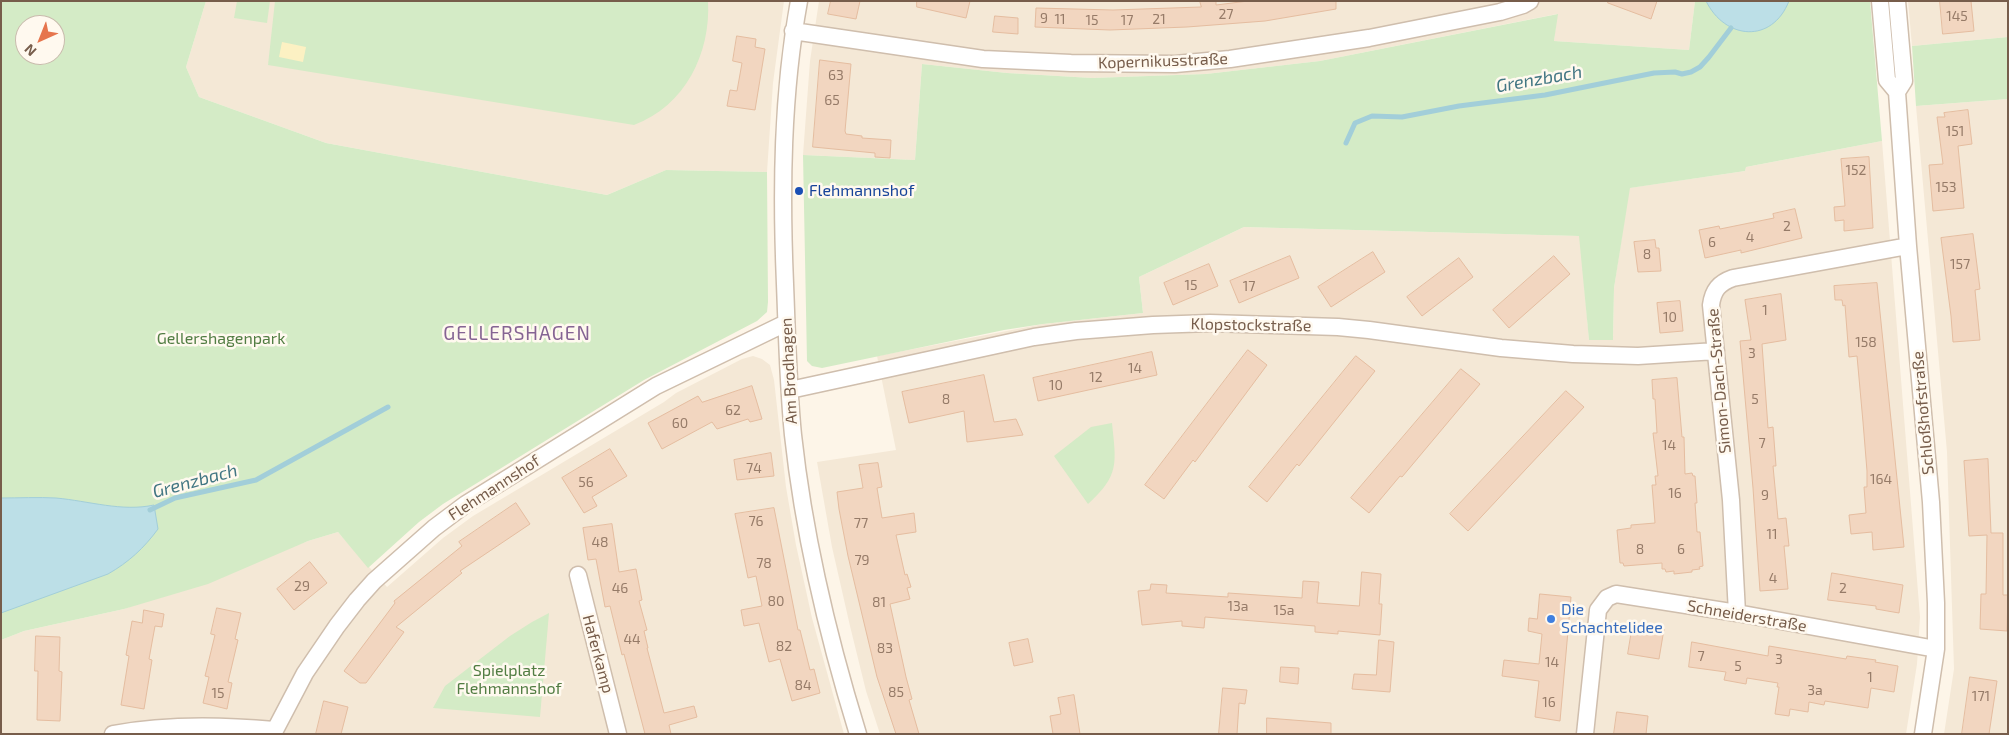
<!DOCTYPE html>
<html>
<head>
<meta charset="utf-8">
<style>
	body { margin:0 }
	#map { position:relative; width:2009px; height:735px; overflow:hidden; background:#fdf5e8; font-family:"Exo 2",sans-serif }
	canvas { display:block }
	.frame { position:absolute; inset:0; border:2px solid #775d4b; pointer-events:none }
	.north { position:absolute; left:15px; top:15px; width:50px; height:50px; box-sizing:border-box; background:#fff9ef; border:1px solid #c9bbad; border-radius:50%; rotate:224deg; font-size:14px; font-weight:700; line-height:20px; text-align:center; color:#775d4b }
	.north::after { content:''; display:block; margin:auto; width:18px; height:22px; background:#e6754d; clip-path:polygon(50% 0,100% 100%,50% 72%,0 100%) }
</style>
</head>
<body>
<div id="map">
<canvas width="2009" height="735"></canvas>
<div class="frame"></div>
<div class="north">N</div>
</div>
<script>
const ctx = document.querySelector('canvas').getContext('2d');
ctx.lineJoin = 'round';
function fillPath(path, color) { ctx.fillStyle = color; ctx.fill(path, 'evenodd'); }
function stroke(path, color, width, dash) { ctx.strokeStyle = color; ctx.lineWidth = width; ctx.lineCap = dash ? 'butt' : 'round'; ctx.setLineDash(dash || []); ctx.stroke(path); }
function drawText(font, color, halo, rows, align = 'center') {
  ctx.font = font + ' "Exo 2",sans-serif'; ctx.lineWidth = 5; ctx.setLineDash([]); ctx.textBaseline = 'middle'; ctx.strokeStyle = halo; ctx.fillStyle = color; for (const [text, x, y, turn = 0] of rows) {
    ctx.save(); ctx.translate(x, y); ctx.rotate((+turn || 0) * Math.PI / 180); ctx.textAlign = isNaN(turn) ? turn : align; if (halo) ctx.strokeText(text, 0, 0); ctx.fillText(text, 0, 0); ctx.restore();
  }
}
fillPath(new Path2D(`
	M206,1h578l-11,82 -6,89 -101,-2 -59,25 -281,-52 -127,-46 -13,-30z
	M819,1h876l-6,49 -135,-9 3,-27 -237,47 -114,13 -114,4 -85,-5 -85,-9 -7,96 -112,-5 7,-94z
	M1908,1h100v36l-96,9z
	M2008,99v635h-64l10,-65 -7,-217 -31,-346z
	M1882,141l38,476 -3,47 -11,70h-1026l-14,-43 -16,-65 -18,-79 -15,-85 79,-12 -19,-94 166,-32 100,-11 -4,-36 105,-50 336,9 9,104h24l1,-52 15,-100 116,-17 1,-4z
	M753,356l9,3 8,6 4,15 12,107 10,58 16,73 32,116h-843v-94l23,-9 100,-22 184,-68 30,-9 49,55 56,-49 30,-22 191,-114 12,-9 66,-34z`), '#f4e8d6');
fillPath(new Path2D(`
	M1,1h205l-20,66 13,30 127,46 281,52 59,-25 101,2 1,130 -1,10 -10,9 -113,59 -201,124 -24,18 -51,46 -30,-36 -30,9 -100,43 -84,25 -100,22 -23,9zM25,25h30v30h-30z
	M237,1h33l-3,22 -33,-5z
	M275,1h433c3,52 -23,105 -74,124l-366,-60z
	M1695,1h175l12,140 -136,26 -1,4 -115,17 -16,100 -1,52h-24l-10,-104 -335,-9 -105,50 4,36 -100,11 -39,6 -182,38 -10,-2 -5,-5 -4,-206 112,5 7,-96 85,9 85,5 114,-4 114,-13 238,-47 -4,27 135,9z
	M2008,37v62l-92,7 -4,-60z
	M1112,423c4,40 8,52 -24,81l-34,-48 37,-29z
	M549,613l-9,104 -107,-9 12,-22 65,-50 22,-14z`), '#d4ebc6');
fillPath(new Path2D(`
	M282,42l24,5 -3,15 -24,-5z`), '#fcf1c3');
const water = new Path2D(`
	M1706,1h83c-17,43 -64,39 -83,0z
	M1,498c18,0 37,-1 55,0 33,3 66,14 98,7l4,24c-14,19 -29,33 -50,45l-107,39z`);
fillPath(water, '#bcdfe7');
stroke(water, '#a2ced9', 1);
stroke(new Path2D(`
	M1346,143l9,-20 17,-7 30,1 57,-11 86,-11 109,-22 21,-1 7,2 9,-2 9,-5 9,-10 22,-29
	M150,510l25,-12 81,-18 132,-73`), '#a2ced9', 5);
const building = new Path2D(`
	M831,1h29l-4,18 -28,-5z
	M917,1h53l-4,17 -49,-11z
	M1200,1h16v4l32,-4h88v8l-71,12 -78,6 -77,3 -75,-3 1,-19 77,2 88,-3z
	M1608,1h49l-6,18 -43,-16z
	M1940,1h31l3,30 -31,3z
	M995,16l23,2v16l-25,-2z
	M737,36l19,3 -1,8 10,2 -10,61 -28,-4 3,-16 7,1 5,-28 -9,-2z
	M820,60l31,4 -6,67 1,3 16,2v2l29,2 -1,18 -15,-1v-4l-62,-6z
	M1968,110l4,34 -14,2 6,62 -31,3 -4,-46 14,-1 -6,-47h8l-1,-4z
	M1869,157l4,71 -29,3v-11l-9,1 -1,-14 11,-1 -4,-47z
	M1795,209l7,29 -61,15v-3l-36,8 -6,-28 20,-4 1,3 54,-11 -1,-4z
	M1973,234l7,55 -5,1 5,50 -27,2 -2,-26 -10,-78z
	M1655,240l1,8h3l2,23 -23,1 -4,-30z
	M1373,252l12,20 -54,35 -13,-20z
	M1290,256l9,22 -60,25 -9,-22z
	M1554,256l16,18 -61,54 -16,-18z
	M1459,258l14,19 -51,39 -15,-19z
	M1209,264l9,22 -45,19 -9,-22z
	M1877,283l27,264 -31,3 -1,-18 -21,2 -2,-19 17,-2 -2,-26h3v-16l-4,-49 -6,-66 -8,1 -4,-52 -2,1 -1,-6h-7l-1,-14z
	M1781,294l5,46 -24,4 6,84 5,-1 3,39h-3l5,53 8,-1 3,28h-5l4,43 -28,2 -7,-103 -13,-147 11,-1 -6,-40z
	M1680,301l3,30 -23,2 -3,-30z
	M1248,350l19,15 -72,97 -2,-2 -29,39 -19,-14z
	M1152,352l5,23 -119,26 -5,-23z
	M1356,356l19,15 -76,95 -2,-2 -30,38 -18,-15z
	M1461,369l19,15 -78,93 -2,-1 -31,37 -18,-15z
	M984,375l10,47 22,-3 7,16 -56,7 -3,-31 -55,12 -7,-31z
	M1677,378l5,59h2l1,37 7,-1 1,3h2l2,27h-2l2,29h3l3,34 -4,1 1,2 -8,1v2l-18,2v-3l-8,1 -1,-3h-3v-6l-38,3 -1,-3h-3l-3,-33 14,-2v-3l24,-2 -3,-38h4l-1,-9h3l-5,-43h4l-2,-34h-2l-1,-19z
	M752,386l10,33 -12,3 -2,-3 -31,10 -5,-7 -50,27 -14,-26 50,-27 4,6z
	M1566,391l18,16 -116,124 -18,-17z
	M610,449l17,27 -35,21 5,9 -13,7 -22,-35z
	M771,453l3,23 -37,4 -3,-20z
	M1988,459l3,74h12v62h5l-1,36 -27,-2 1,-35h5l1,-59 -18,1 -5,-75z
	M878,463l4,24 -5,1 5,30 32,-5 2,19 -20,3 9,40 2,-1 4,13 -4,1 3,11 -20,5 16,73 6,22 -3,1 10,34h-23l-19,-57 -29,-121 -9,-47 -2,-17 26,-4 -4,-23z
	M516,503l14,21 -70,47 2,2 -66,54 8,5 -38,51h-6l-16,-12 51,-68 -1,-2 68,-55 -3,-4z
	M774,508l24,122h2l10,40 4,-1 6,24 -28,8 -12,-42 -11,3 -10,-39 -15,3 -3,-16 21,-4 -6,-30 -8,2 -13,-64z
	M612,524l7,48 17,-3 6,31 -3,1 8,29 -3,1 4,17h-1l17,65 30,-7 3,11 -28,8 2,9h-26l-21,-80 -2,1 -12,-49 -5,1 -9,-48 -8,1 -5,-32z
	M310,562l17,21 -33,27 -17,-21z
	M1362,572l19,2 -2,30h3l-2,31 -42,-4v3l-23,-2v-6l-110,-9 -1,11 -22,-2v-5l-40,4 -4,-34 12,-1 1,-6 16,1 -1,8 62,4v-4l74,5 1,-17 16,1 -2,21 42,3z
	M1832,573l71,12 -4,28 -23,-4v-3l-48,-6z
	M1540,594l31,3 -11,124 -25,-4 4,-36 -37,-5 2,-16 35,4 3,-30 -14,-3 1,-13 8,1z
	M217,608l24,5 -6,26 3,1 -10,42 4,1 -5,26 -24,-6 6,-26 -4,-1 10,-41 -4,-1z
	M144,610l20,4 -2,13 -7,-1 -6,33 3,1 -8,49 -23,-4 8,-49 -3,-1 6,-34 10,2z
	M1633,624l31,5 -5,30 -31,-5z
	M36,636l24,1 -1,34 3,1 -2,49 -23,-1 1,-49h-3z
	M1028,639l5,23 -19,4 -5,-23z
	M1379,640l15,2 -4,50 -38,-3 2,-15 22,1z
	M1692,642l76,14 1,-10 77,13 1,-3 29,4 -1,2 23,4 -4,26 -23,-4 -3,20 -43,-7 -1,4 -15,-3 -1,10 -18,-3 -1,7 -14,-2 4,-27h-2l1,-4 -31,-5 -1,6 -22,-4 2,-8 -37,-5z
	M1281,667l18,1 -1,16 -18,-2z
	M1970,677l27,4 -8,53h-27z
	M1223,688l24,2 -2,14 -6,-1 -2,31h-18z
	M1074,695l6,39h-27l-3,-18 11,-2 -3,-16z
	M324,701l24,6 -7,27h-25z
	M1617,712l31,4 -2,18h-32z
	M1267,718l64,5v11h-64z`);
fillPath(building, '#f2d6c0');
stroke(building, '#e5bda0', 1);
const street = new Path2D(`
	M799,1c-17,93 -18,189 -14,283 2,50 3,101 8,151 11,101 35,202 65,299
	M1880,1l7,79 10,12 11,154 23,256 5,101v46l-13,85
	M1897,1l7,80 -7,11
	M793,31l190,28 88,4 104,1 55,-5 139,-21 131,-26 23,-7 7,-4
	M790,390l244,-53 42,-6 77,-6 57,-2 128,4 31,3 132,18 72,6 65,2 78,-5
	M578,575l40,159
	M1737,613l-6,-113 -20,-195c2,-15 8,-22 22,-27l175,-32
	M113,734c53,-10 108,-9 161,-4
	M273,734l32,-61 32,-47 20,-26 17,-19 60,-53 32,-24 190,-118 130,-63
	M1585,734l13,-124 9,-12 9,-4 121,19 199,36`);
stroke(street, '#cfbead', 19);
stroke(street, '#fff', 16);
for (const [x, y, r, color] of [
	[799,191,5,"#1a4fb4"],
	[1551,619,5,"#3f7fe0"]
]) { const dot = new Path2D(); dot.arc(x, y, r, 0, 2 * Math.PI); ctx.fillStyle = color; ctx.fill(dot); stroke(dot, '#fff9ef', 2); }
drawText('14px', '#967b68', null, [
	["27",1226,14],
	["145",1957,16],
	["9",1044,18],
	["11",1060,19],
	["21",1159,19],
	["15",1092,20],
	["17",1127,20],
	["63",836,75],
	["65",832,100],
	["151",1955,131],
	["152",1856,170],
	["153",1946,187],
	["2",1787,226],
	["4",1750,237],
	["6",1712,242],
	["8",1647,254],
	["157",1960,264],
	["15",1191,285],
	["17",1249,286],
	["1",1765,310],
	["10",1670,317],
	["158",1866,342],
	["3",1752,353],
	["14",1135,368],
	["12",1096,377],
	["10",1056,385],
	["8",946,399],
	["5",1755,399],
	["62",733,410],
	["60",680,423],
	["7",1762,443],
	["14",1669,445],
	["74",754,468],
	["164",1881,479],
	["56",586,482],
	["16",1675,493],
	["9",1765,495],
	["76",756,521],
	["77",861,523],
	["11",1772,534],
	["48",600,542],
	["8",1640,549],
	["6",1681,549],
	["79",862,560],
	["78",764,563],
	["4",1773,578],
	["29",302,586],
	["46",620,588],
	["2",1843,588],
	["80",776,601],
	["81",879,602],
	["13a",1238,606],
	["15a",1284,610],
	["44",632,639],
	["82",784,646],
	["83",885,648],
	["7",1701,656],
	["3",1779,659],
	["14",1552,662],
	["5",1738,666],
	["1",1870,677],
	["84",803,685],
	["3a",1815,690],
	["85",896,692],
	["15",218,693],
	["171",1981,696],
	["16",1549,702]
]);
drawText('16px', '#775d4b', '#fff9ef', [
	["Kopernikusstraße",1163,61,-2],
	["Klopstockstraße",1251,325,1],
	["Am Brodhagen",789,371,-93],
	["Simon-Dach-Straße",1719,381,-95],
	["Schloßhofstraße",1923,413,-95],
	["Flehmannshof",494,488,-33],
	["Schneiderstraße",1747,616,10],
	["Haferkamp",598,654,75]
]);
drawText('16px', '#164399', '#fff9ef', [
	["Flehmannshof",809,191]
], 'left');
drawText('16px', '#527d43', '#fff9ef', [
	["Gellershagenpark",221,339],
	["Spielplatz",509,671],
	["Flehmannshof",509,689]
]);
drawText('16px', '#366cbe', '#fff9ef', [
	["Die",1561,610],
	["Schachtelidee",1561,628]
], 'left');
drawText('italic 18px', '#427683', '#fff9ef', [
	["Grenzbach",1539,79,-10],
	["Grenzbach",195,481,-15]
]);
ctx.letterSpacing = '1px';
drawText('19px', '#856493', '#fff9ef', [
	["GELLERSHAGEN",517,334]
]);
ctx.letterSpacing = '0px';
</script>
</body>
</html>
